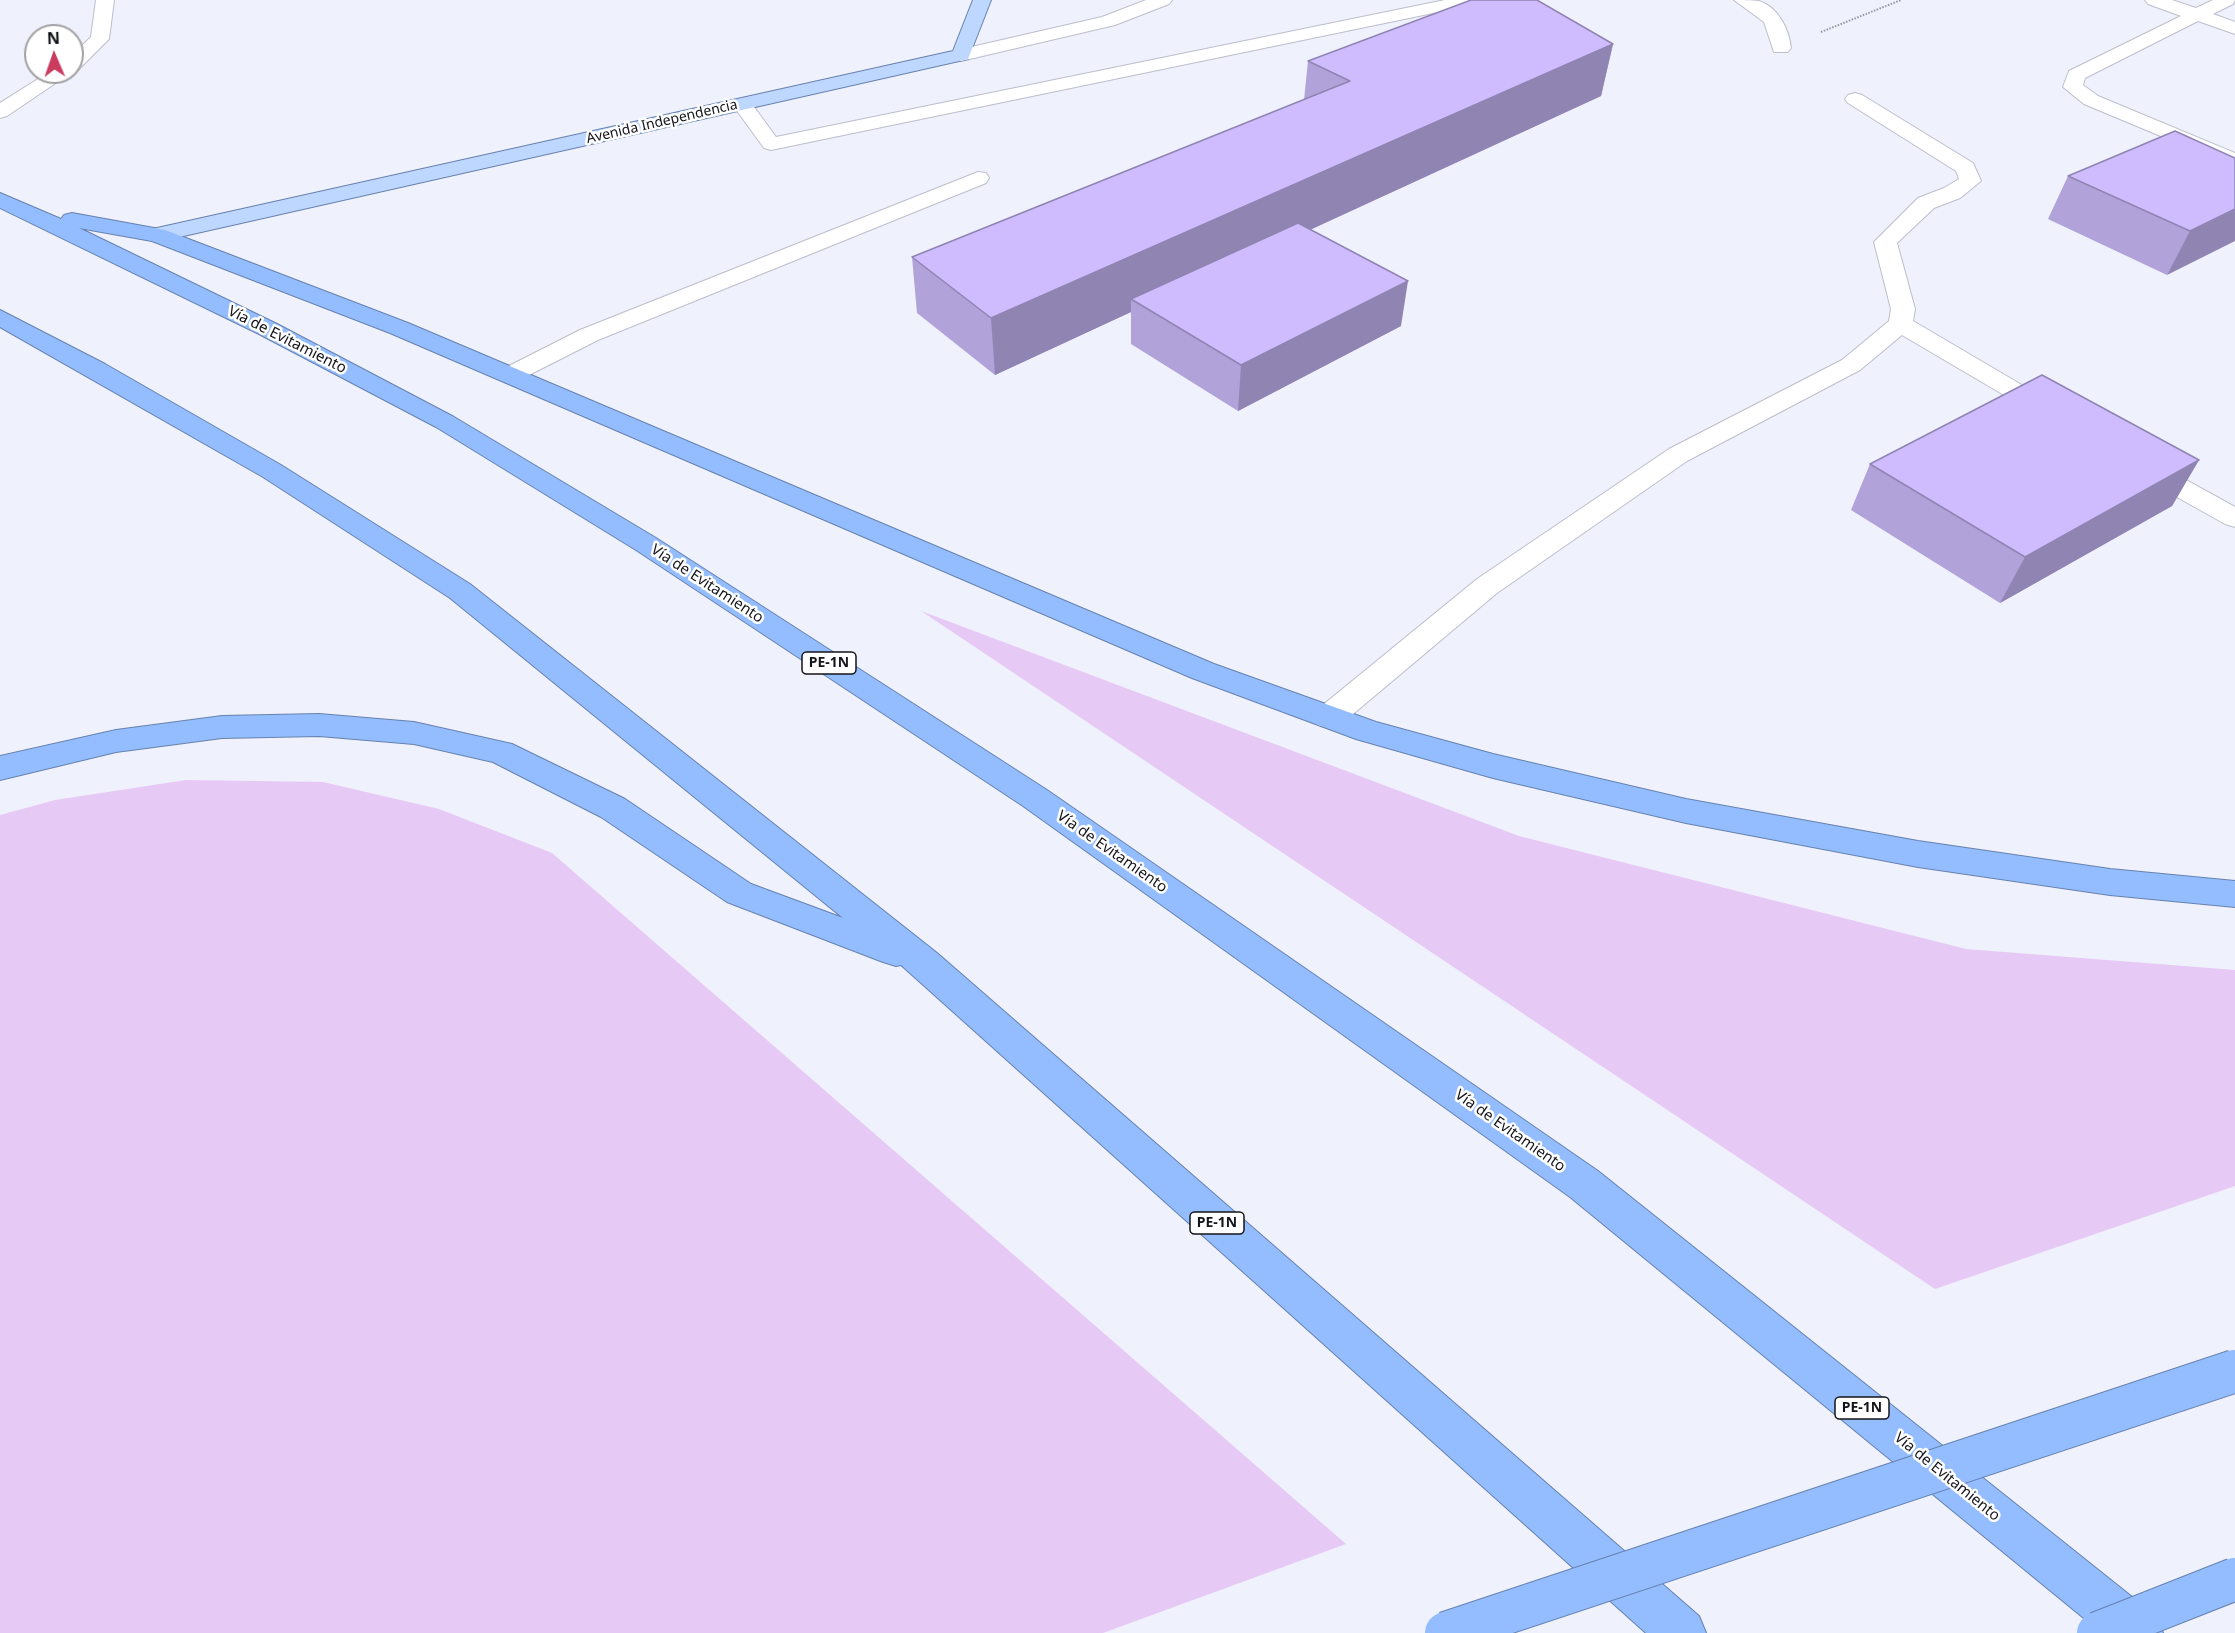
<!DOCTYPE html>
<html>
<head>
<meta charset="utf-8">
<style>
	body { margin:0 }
	#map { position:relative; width:2235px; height:1633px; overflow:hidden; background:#eff1fd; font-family:"Noto Sans",sans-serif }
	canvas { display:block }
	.north { position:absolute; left:24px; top:24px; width:60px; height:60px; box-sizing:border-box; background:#fff; border:2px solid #a1a1a3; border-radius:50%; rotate:358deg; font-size:16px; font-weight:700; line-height:24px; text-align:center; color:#14151a }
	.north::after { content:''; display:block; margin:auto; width:21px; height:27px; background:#ca3b5e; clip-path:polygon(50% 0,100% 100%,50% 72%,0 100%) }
</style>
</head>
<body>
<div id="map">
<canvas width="2235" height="1633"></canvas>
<div class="north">N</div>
</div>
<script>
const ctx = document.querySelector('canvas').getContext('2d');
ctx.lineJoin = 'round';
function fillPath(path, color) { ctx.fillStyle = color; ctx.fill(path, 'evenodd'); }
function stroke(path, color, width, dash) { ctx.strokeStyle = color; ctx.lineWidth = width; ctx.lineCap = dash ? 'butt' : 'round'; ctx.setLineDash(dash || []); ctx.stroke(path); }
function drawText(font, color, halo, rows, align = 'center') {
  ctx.font = font + ' "Noto Sans",sans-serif'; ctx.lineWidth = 5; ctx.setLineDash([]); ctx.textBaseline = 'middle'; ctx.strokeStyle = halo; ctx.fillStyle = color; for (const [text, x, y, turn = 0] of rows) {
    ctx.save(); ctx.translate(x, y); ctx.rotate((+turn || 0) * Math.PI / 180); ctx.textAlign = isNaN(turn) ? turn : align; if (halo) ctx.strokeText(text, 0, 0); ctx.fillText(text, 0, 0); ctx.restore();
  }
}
fillPath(new Path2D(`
	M921,611l598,225 447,113 269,21v216l-300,103z
	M186,780l137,2 116,27 113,44 794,691 -243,89h-1103v-818l55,-15z`), '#e7c9f5');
const minor = new Path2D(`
	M96,0h18l-5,39 -30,30 -7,2v-16l19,-18z
	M1146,0h26l-3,4 -54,21 -154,36 -10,-6 3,-4 148,-34z
	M1445,0h36l-9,5 -701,145 -7,-2 -32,-44 3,-4h14l27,37z
	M1734,0c7,0 18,0 25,1 19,6 30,28 32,47l-3,4h-14l-10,-30z
	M2145,0h27l24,8 17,-8h22l-2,4 -20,10 22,8v12l-37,-13 -113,57 -2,7 15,11 137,57v14l-151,-63 -21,-17 6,-16 112,-55 -33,-12z
	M49,72h23l-65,44 -7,2v-15z
	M1855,93l7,2 111,68 8,18 -21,17 -26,10 -37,35 18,66 -2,12 148,87 4,5 -4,5 -9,3 -9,-3 -141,-83 -42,35 -173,91 -190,132 -157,132 -11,3 -11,-3 -5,-8 5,-8 159,-130 192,-130 173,-89 47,-39 2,-12 -17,-67 44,-44 26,-10 15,-9 -3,-8 -108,-68 -3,-4 3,-4z
	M978,172l8,1 3,5 -3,5 -388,157 -79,40 -9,3 -9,-3 -4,-5 4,-5 79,-40z
	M2143,459l9,2 83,46v20l-10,-3 -91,-51 -4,-6 4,-6z`);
const major = new Path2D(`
	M973,0h18l-23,59 -811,183 -8,-2 -3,-5 3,-5 8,-2 796,-177z`);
const highway = new Path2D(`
	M0,193l61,26 3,-4 8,-2 93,17 243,93 806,341 162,58 117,32 193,45 232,42 192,28 125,12v26l-125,-12 -192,-28 -232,-44 -193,-45 -137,-39 -164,-61 -802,-345 -238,-92 -73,-13 198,96 177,93 202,121 391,252 551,381 558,445 7,17h-61l-532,-436 -547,-391 -387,-256 -200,-123 -177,-93 -259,-126z
	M0,310l105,54 176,101 189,119 467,369 762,663 7,17h-60l-745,-668 -5,1 -13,-4 -156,-60 -126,-85 -108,-55 -79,-18 -95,-8 -97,2 -106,14 -116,28v-24l116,-26 106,-14 97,-2 95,8 98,22 113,55 126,85 92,34 -393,-320 -187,-121 -263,-150z`);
stroke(minor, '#bcbecc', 2);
stroke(major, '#6782ae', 2);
stroke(highway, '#6782ae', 2);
stroke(new Path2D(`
	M1821,32l80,-32`), '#94969f', 2, [1.5, 1.5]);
fillPath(minor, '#fff');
fillPath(major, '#bed7fe');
fillPath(highway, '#93bdfe');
const highwayBridge = new Path2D(`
	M1446,1633l789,-262
	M2098,1633l137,-54`);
stroke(highwayBridge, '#6782ae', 44, []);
stroke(highwayBridge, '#93bdfe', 42);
fillPath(new Path2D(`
	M1613,44l-12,52 -291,134 91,96 -163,85 -107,-67v-32l-136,63 -78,-62 -5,-56 392,-157 4,-39z
	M2235,158l-68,117 -119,-56 20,-43z
	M2199,460l-27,46 -172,97 -149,-93 19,-46z`), '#b1a2da');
fillPath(new Path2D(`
	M1613,44l-12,52 -457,210 -13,-7v13l-136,63 -4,-57z
	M2235,209v32l-68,34 23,-44z
	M1408,281l-7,45 -163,85 3,-46z
	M2199,460l-27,46 -172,97 25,-46z`), '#9084b2');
const building = new Path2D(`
	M1471,0h66l76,44 -622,274 -79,-61 438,-176 -42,-20z
	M2175,131l60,27v51l-45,22 -122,-55z
	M1298,223l110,58 -167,84 -110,-66z
	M2042,375l157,85 -174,97 -155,-93z`);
fillPath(building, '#cebcfe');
stroke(building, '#9084b2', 1.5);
drawText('14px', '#14151a', '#fff', [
	["Avenida Independencia",662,122,-13]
]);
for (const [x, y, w] of [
	[829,663,54],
	[1217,1223,54],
	[1862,1408,54]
]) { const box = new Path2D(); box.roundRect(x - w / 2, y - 11, w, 22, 4.5); ctx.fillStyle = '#fff'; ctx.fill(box); stroke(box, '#14151a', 1.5); }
drawText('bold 14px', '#14151a', null, [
	["PE-1N",829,663],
	["PE-1N",1217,1223],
	["PE-1N",1862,1408]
]);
drawText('15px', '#14151a', '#fff', [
	["Vía de Evitamiento",287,340,27],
	["Vía de Evitamiento",707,584,33],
	["Vía de Evitamiento",1112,852,35],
	["Vía de Evitamiento",1510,1131,35],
	["Vía de Evitamiento",1947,1477,39]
]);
</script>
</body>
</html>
